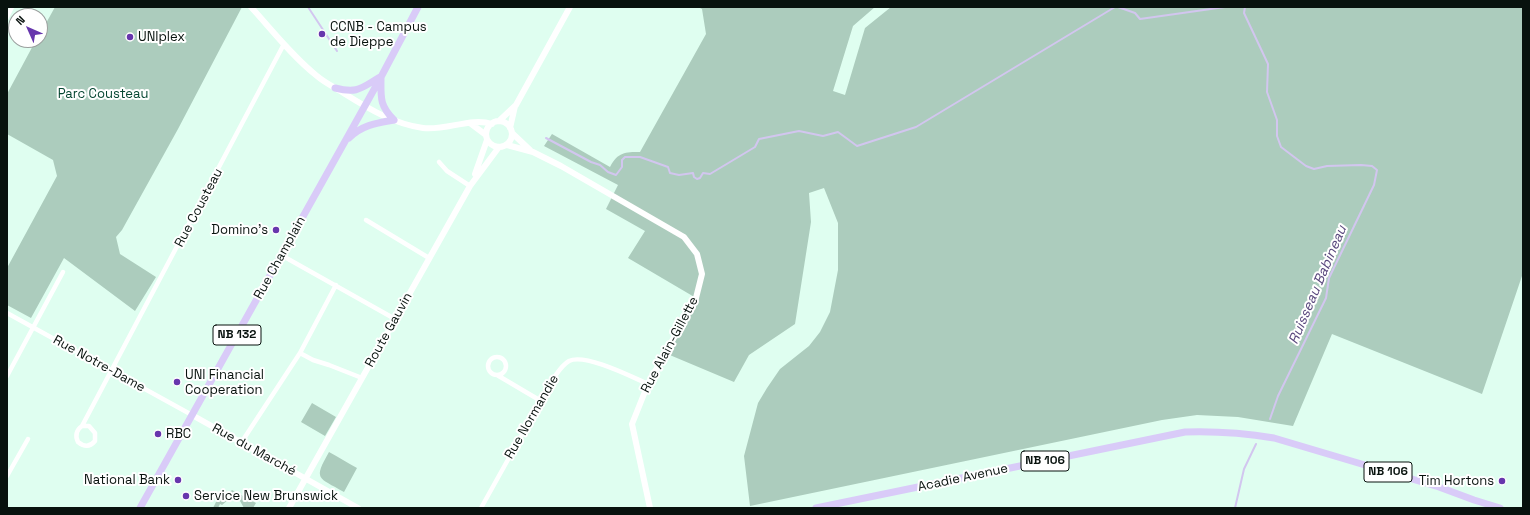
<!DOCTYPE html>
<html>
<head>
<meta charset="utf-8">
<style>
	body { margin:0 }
	#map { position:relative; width:1530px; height:515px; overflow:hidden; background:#dffef0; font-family:"Space Grotesk",sans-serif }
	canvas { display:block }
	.frame { position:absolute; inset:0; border:8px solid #08120e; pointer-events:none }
	.north { position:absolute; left:8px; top:8px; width:40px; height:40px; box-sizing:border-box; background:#fff; border:1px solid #9ca09f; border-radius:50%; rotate:315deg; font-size:11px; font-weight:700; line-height:16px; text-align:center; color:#08120e }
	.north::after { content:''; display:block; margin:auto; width:14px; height:18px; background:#6736ad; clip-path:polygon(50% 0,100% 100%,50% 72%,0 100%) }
</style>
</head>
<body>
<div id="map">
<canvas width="1530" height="515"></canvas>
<div class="frame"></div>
<div class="north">N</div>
</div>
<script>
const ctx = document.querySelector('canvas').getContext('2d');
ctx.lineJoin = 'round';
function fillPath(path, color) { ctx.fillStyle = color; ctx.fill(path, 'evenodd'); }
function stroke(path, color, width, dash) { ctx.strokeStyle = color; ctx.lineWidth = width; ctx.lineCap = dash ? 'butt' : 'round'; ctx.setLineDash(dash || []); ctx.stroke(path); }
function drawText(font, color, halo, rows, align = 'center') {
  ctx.font = font + ' "Space Grotesk",sans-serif'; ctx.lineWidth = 4; ctx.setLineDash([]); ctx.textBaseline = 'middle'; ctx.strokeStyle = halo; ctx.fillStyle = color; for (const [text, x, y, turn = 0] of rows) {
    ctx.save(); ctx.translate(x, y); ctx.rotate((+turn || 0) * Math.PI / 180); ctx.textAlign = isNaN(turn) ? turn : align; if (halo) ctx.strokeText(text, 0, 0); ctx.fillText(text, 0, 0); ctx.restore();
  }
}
fillPath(new Path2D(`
	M55,7h187l-64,122 -56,101 -6,7 4,17 36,23 -21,34 -71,-53 -33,60 -24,-13v-37l50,-92 -4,-16 -46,-26v-40l29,-54h4v-6z
	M698,7h177l-22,19 -20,65 12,4 20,-67 26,-21h632v266l-41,121 -150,-60 -39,92 -55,-9 -41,-2 -35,5 -412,86 -6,-50 14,-53 9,-15 13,-19 29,-23 11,-14 10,-20 8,-42v-47l-14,-35 -15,5 2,29 -16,102 -46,31 -15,27 -69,-29 31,-55 -68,-40 17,-27 -39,-22 12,-24 -74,-39 8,-12 58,33c8,-15 15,-15 30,-15l66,-118 -4,-25z
	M312,403l24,14 -11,19 -24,-14z
	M329,452c10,5 18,11 28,16l-13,24c-26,-15 -31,-12 -15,-40z
	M232,490l24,13 -3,5h-9l-4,-7 -8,-2 -2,-7z
	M221,492l5,1 2,7 -6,5 -2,-1 -2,4h-5z`), '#acccbd');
stroke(new Path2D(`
	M308,7l29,44
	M1118,7l17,6 5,6 85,-12
	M1245,7l-1,6 24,51 -1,28 10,28v16l4,11 25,19 8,3 13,-3 34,-1 11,1 5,4 -3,15 -45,93 -3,20 -48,98 -8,23
	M546,138l45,24 9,3 8,7 8,3 6,-8v-7l3,-3h15l28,10 2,6 9,2 14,-2 1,4 3,2 3,-1 3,-5 7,1 45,-27 4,-8 40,-8 24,5 15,-4 19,14 59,-19 199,-120
	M1235,508l9,-39 12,-25`), '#d2c6ef', 2);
stroke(new Path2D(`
	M7,17l5,-10
	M439,162l8,9 23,15
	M366,220l63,38
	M281,255l114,64
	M336,285l-36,68 13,7 16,5 33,13
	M7,313l185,102
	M488 366a9 9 0 1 1 18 0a9 9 0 1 1-18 0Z
	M497,375l44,26
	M7,376l56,-104
	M82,426h7l6,7v8c-5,6 -11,6 -17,1 -3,-6 -2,-12 4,-16l202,-382
	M241,443l59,-90
	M7,476l21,-37
	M481,508l72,-129c5,-7 9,-14 16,-18 16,-8 63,16 79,23`), '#fff', 4.5);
stroke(new Path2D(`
	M251,7c21,23 41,49 66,69 8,7 19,12 28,18 24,15 49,30 78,34 23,3 48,-11 69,-4
	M499,121l17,-16 54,-98
	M486 134a13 13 0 1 1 26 0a13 13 0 1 1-26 0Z
	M470,123l16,12
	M510,128l5,-22
	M512,133l18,17
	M507,145l26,7 28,14 123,71 13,17 5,20 -6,24 -48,86 -16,40 18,84
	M475,174l12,-34
	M192,415l166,93
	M289,508l181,-322 29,-39`), '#fff', 6);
stroke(new Path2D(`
	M381,77c0,20 -2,28 13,43
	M335,88c23,6 26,0 45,-11
	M349,138c13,-13 28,-15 45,-18
	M140,508l241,-431 37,-70
	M816,508l369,-76c31,-1 59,1 89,6l165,49 35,13 26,8`), '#d9cbf8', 7);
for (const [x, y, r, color] of [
	[322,34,4,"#6736ad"],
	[130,37,4,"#6736ad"],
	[276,230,4,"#6736ad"],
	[177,382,4,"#6736ad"],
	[158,434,4,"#6736ad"],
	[178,480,4,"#6736ad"],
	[1502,481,4,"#6736ad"],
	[186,496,4,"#6736ad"]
]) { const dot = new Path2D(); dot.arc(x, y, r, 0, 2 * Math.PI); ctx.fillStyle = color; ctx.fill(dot); stroke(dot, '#fff', 1.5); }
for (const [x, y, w] of [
	[237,335,48],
	[1045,461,48],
	[1388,472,48]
]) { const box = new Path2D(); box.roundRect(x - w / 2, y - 10, w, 20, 3); ctx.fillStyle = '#fff'; ctx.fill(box); stroke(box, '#08120e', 1); }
drawText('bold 12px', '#08120e', null, [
	["NB 132",237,335],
	["NB 106",1045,461],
	["NB 106",1388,472]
]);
drawText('13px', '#08120e', '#fff', [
	["CCNB - Campus",330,27],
	["de Dieppe",330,42],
	["UNIplex",138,37],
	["Domino's",268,230,"right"],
	["UNI Financial",185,375],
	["Cooperation",185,390],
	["RBC",166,434],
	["National Bank",170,480,"right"],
	["Tim Hortons",1494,481,"right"],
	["Service New Brunswick",194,496]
], 'left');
drawText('13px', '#064732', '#fff', [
	["Parc Cousteau",103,94]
]);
drawText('13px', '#08120e', '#fff', [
	["Rue Cousteau",199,208,-62],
	["Rue Champlain",280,258,-61],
	["Route Gauvin",389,330,-61],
	["Rue Alain-Gillette",670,345,-62],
	["Rue Notre-Dame",99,364,29],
	["Rue Normandie",532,417,-60],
	["Rue du Marché",254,450,29],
	["Acadie Avenue",963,478,-12]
]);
drawText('italic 14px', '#58467c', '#fff', [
	["Ruisseau Babineau",1318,285,-67]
]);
</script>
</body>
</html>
